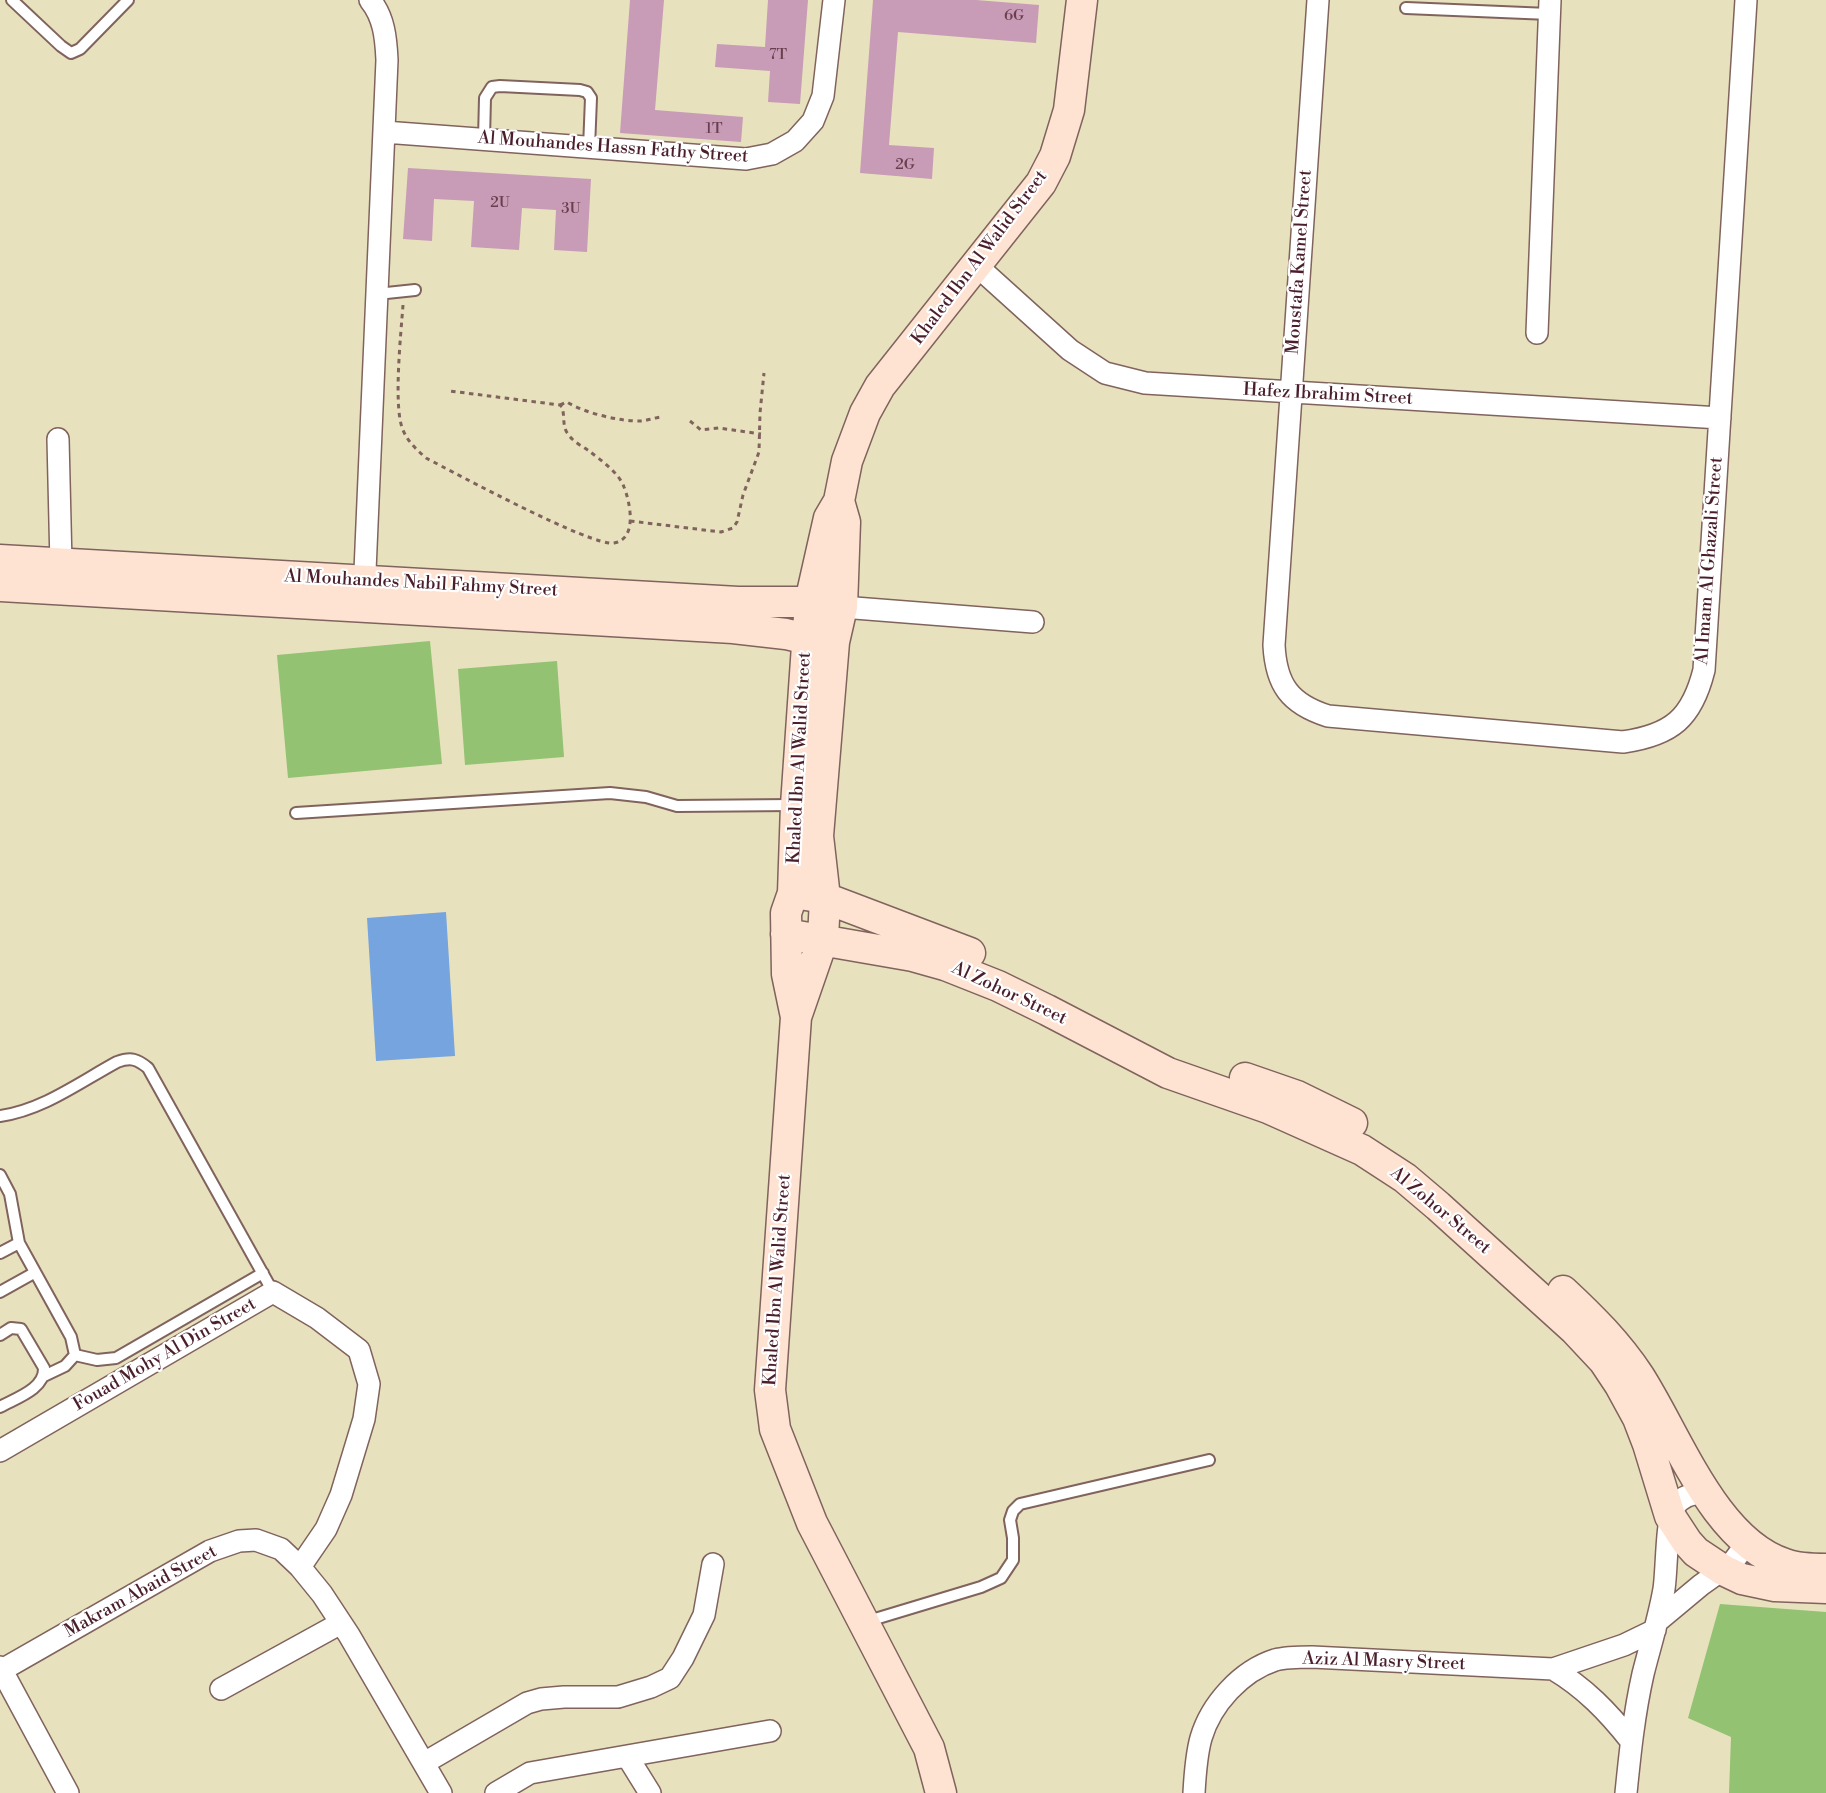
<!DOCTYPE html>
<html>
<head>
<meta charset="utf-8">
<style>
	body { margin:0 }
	canvas { display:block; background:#e7e1bd }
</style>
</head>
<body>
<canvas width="1826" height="1793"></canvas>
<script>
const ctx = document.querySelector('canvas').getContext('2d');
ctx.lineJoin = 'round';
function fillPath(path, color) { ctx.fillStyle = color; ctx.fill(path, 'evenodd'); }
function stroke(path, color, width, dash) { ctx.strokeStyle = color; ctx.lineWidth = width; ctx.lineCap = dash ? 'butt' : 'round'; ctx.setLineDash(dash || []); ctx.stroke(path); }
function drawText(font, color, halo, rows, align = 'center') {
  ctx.font = font + ' "Libre Bodoni",serif'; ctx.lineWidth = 4.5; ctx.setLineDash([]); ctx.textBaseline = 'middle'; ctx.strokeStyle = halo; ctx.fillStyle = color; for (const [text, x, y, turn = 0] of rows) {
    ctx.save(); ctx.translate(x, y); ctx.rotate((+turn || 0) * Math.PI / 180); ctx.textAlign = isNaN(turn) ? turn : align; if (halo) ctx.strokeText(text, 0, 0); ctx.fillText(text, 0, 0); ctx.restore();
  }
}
fillPath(new Path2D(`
	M430,641l12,123 -154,14 -11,-123z
	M557,661l7,96 -99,8 -7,-96z
	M1720,1604l106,8v181h-97l2,-56 -43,-19z`), '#93c272');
fillPath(new Path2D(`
	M446,912l9,144 -79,5 -9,-143z`), '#76a4df');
fillPath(new Path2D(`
	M630,0h34l-9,110 88,7 -2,25 -121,-9z
	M768,0h40l-8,104 -32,-2 2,-31 -55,-4 2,-23 48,3z
	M873,0h103l63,5 -3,38 -138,-11 -9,113 45,3 -2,31 -72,-6z
	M408,168l183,11 -4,73 -33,-2 2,-40 -34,-2 -3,42 -48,-3 3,-46 -40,-2 -2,42 -29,-2z`), '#c89cb6');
const lane = new Path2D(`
	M12,0l49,46 10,7 9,-4 48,-49
	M1406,8l143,6
	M484,139l1,-41 7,-11 8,-1 80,4 7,2 4,6 -2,50
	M377,294l38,-4
	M296,813l314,-20 36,4 31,9 116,-1
	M0,1116c43,-6 80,-34 117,-54 14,-5 20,-3 31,6l125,224
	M0,1175l10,19 9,49 52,94 4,18 -10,11 -21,10
	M0,1253l19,-10
	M0,1292l34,-19
	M0,1335l11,-7 10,1 23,39c1,21 -28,30 -44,39
	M75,1355l22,5 19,-2 147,-85
	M865,1622l116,-35 20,-9 12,-18v-22l-3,-18 3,-9 7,-7 189,-44`);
const street = new Path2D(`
	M1318,0l-44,645c2,40 16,59 54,71l295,26c49,-7 69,-24 81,-72l42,-670
	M384,132l362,27 26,-5 23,-13 18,-20 10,-25 11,-96
	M977,266l93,84 35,23 40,10 575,35
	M1537,333l13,-333
	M58,439l3,125
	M364,594l23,-534c-1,-22 -3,-43 -17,-60
	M842,607l191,15
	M0,1451l273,-159 44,26 42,32 10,34 -5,35 -23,76 -15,34 -26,38
	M1659,1620l42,-35 31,-22 15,-20
	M0,1667l68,126
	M1553,1669c32,19 55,43 78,72
	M2,1670l208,-119 29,-10 17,-1 25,9 19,18 22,27 27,41 92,158
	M221,1689l120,-66
	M627,1756l23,37
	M424,1763l103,-60 14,-4 23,-2h54l33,-10 19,-9 13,-20 21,-43 9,-51
	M496,1793l34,-20 240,-42
	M1194,1793c1,-18 2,-37 7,-55 10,-34 40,-67 74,-78 11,-3 25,-3 37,-3l241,12 71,-24 31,-15
	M1626,1793c4,-40 8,-79 17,-119 7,-28 16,-56 21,-85 3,-19 2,-68 10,-82 7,-11 19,-14 31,-15`);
const secondary = new Path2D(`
	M839,501l6,21 -3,85 -8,35 -16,194 7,62 -2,41 -27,78 -26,373 5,39 37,94 117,225 12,45
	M0,560l738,42h72l20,3
	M0,586l733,42 53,6 21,5 19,2
	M793,893l32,5 145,55
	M786,934l127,22 32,9 53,21 49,24 121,63 100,35 94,42 43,28 33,28 137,124 29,31 16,24 18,33 10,26 22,72 17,26 9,10 27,18 19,9 33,7 51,2
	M796,1017l-9,-43 -1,-61 7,-20 3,-88 14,-203 19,-84 10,-17 8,-40 18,-48 15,-27 161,-203 14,-27 14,-46 13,-110
	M1245,1078l52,18 55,27
	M1563,1291c29,27 54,52 76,85 38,59 75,165 146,188 13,5 28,5 41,5`);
stroke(lane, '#81635e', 14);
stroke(street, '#81635e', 24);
stroke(secondary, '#81635e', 33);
stroke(new Path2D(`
	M403,305c-2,28 -10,103 0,125 5,12 13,19 23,28 29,15 166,89 188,85 24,-4 16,-41 10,-56 -5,-14 -23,-27 -35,-36 -7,-5 -16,-9 -21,-17 -6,-7 -3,-18 -6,-27l-2,-2 -110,-14
	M560,405l7,-3c17,11 55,20 75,19 6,-1 12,-3 19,-4
	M690,421l11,9 18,-2 42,6
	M630,521l91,11 12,-4 4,-6 6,-27 16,-43 1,-39 4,-40`), '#81635e', 3, [4.5, 4.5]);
stroke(lane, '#fff', 10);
stroke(street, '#fff', 21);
stroke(secondary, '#fee3d2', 30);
drawText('15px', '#6a3e4e', null, [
	["6G",1014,16],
	["7T",778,55],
	["1T",714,129],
	["2G",905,165],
	["2U",500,203],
	["3U",571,209]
]);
drawText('18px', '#4a1f2b', '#fff', [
	["Al Mouhandes Hassn Fathy Street",613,148,4],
	["Khaled Ibn Al Walid Street",980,258,-53],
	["Moustafa Kamel Street",1300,262,-86],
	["Hafez Ibrahim Street",1328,395,3],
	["Al Imam Al Ghazali Street",1710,561,-86],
	["Al Mouhandes Nabil Fahmy Street",421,584,3],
	["Khaled Ibn Al Walid Street",800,758,-87],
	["Al Zohor Street",1009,994,25],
	["Al Zohor Street",1440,1211,40],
	["Khaled Ibn Al Walid Street",778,1280,-86],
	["Fouad Mohy Al Din Street",165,1355,-30],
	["Makram Abaid Street",141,1592,-29],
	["Aziz Al Masry Street",1384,1662,2]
]);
</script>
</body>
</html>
